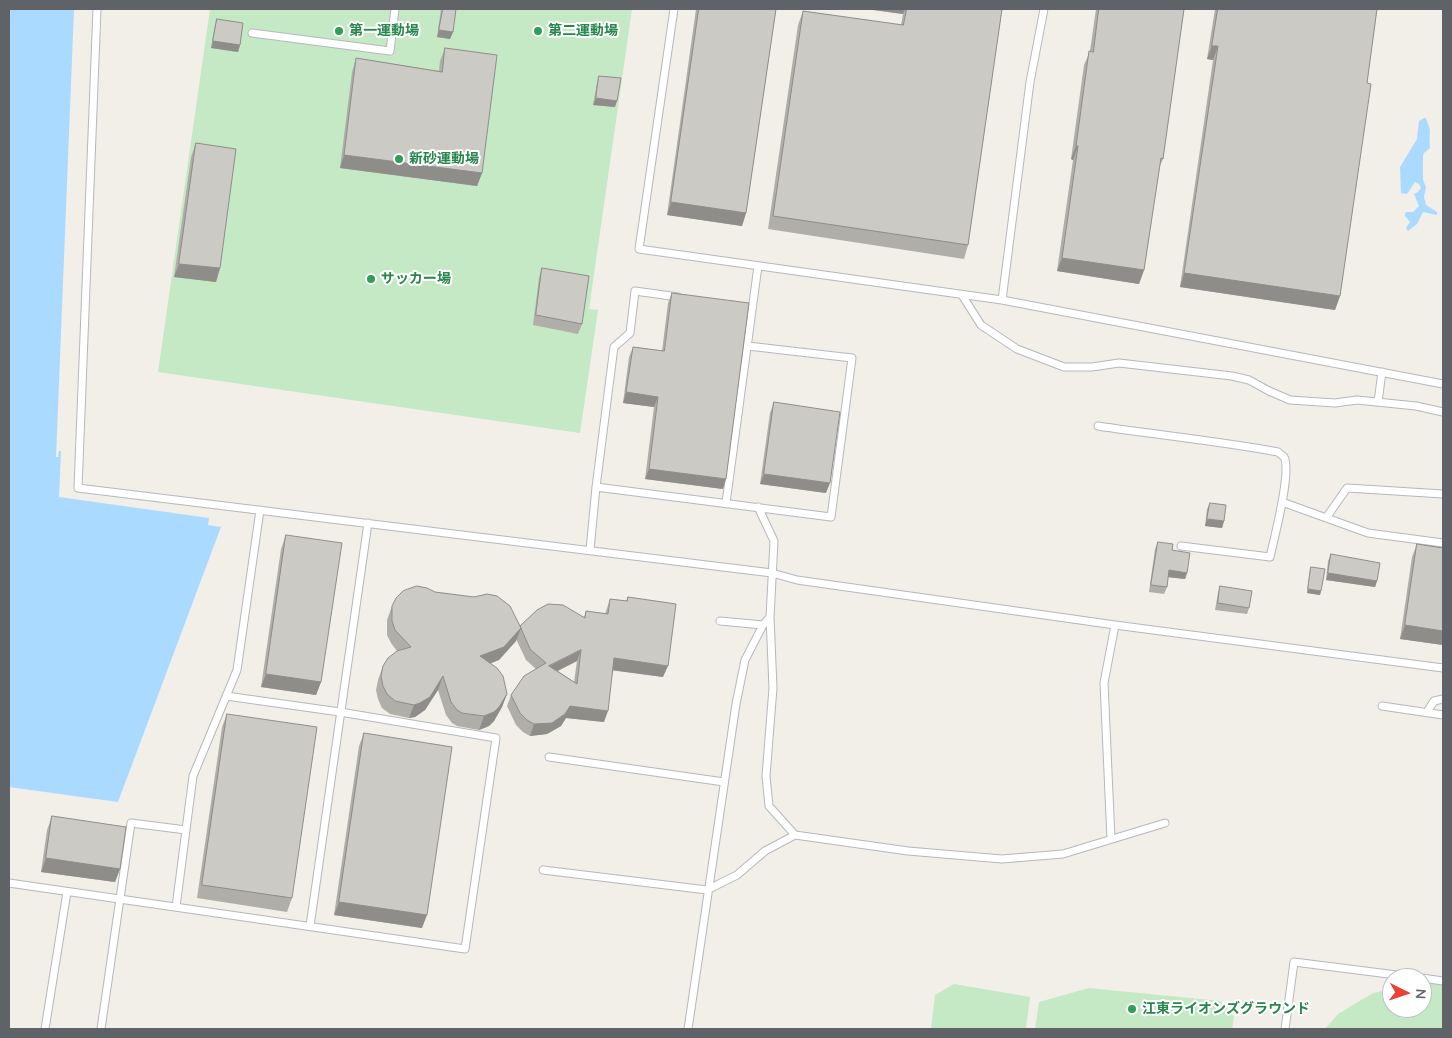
<!DOCTYPE html>
<html>
<head>
<meta charset="utf-8">
<style>
	body { margin:0 }
	#map { position:relative; width:1452px; height:1038px; overflow:hidden; background:#f1efe8; font-family:Quicksand,sans-serif }
	canvas { display:block }
	.frame { position:absolute; inset:0; border:10px solid #5f6368; pointer-events:none }
	.north { position:absolute; left:1382px; top:968px; width:50px; height:50px; box-sizing:border-box; background:#fff; border:1px solid #bfc1c3; border-radius:50%; rotate:94deg; font-size:14px; font-weight:700; line-height:20px; text-align:center; color:#5f6368 }
	.north::after { content:''; display:block; margin:auto; width:18px; height:22px; background:#ea4335; clip-path:polygon(50% 0,100% 100%,50% 72%,0 100%) }
</style>
</head>
<body>
<div id="map">
<canvas width="1452" height="1038"></canvas>
<div class="frame"></div>
<div class="north">N</div>
</div>
<script>
const ctx = document.querySelector('canvas').getContext('2d');
ctx.lineJoin = 'round';
function fillPath(path, color) { ctx.fillStyle = color; ctx.fill(path, 'evenodd'); }
function stroke(path, color, width, dash) { ctx.strokeStyle = color; ctx.lineWidth = width; ctx.lineCap = dash ? 'butt' : 'round'; ctx.setLineDash(dash || []); ctx.stroke(path); }
function drawText(font, color, halo, rows, align = 'center') {
  ctx.font = font + ' Quicksand,"Noto Sans JP",sans-serif'; ctx.lineWidth = 4; ctx.setLineDash([]); ctx.textBaseline = 'middle'; ctx.strokeStyle = halo; ctx.fillStyle = color; for (const [text, x, y, turn = 0] of rows) {
    ctx.save(); ctx.translate(x, y); ctx.rotate((+turn || 0) * Math.PI / 180); ctx.textAlign = isNaN(turn) ? turn : align; if (halo) ctx.strokeText(text, 0, 0); ctx.fillText(text, 0, 0); ctx.restore();
  }
}
fillPath(new Path2D(`
	M210,9h422l-43,300 9,1 -18,123 -422,-61z
	M1443,982v47h-118l13,-15 35,-21 19,-4v19h30v-24z
	M954,984l76,13 -4,32h-95l4,-34z
	M1089,988l131,13 14,16 -2,12h-197l4,-27z`), '#c5e8c5');
fillPath(new Path2D(`
	M9,9h65l-18,448h2l1,-6h2l-2,46 150,21 -1,7 13,2 -103,275 -109,-15z
	M1424,118h2c1,4 3,8 4,12 0,6 -1,12 0,18l-6,5 -1,3v24l3,7 -2,10 2,8 11,7v3l-14,-3 -6,12 -9,7 -2,-3 4,-6 -5,-6v-3l2,-1h6l6,-6 -5,-12 4,-2 3,-4 -2,-4 -4,-2 -8,12 -6,-1 -1,-26 17,-28 2,-18z`), '#aadaff');
const lane = new Path2D(`
	M97,9l-19,479 694,85 25,7 318,45 328,43
	M674,9l-35,240 363,51 441,84
	M252,33l138,18 5,-42
	M962,295l19,30 36,24 47,18h28l27,-4 113,13 17,4 20,11 21,9 45,3 22,-3 59,6 27,6
	M1002,300l28,-218 14,-73
	M1378,402l4,-30
	M1098,426c60,9 120,15 180,26 2,2 4,3 6,5 8,14 -10,82 -14,100l-89,-11
	M596,487l18,-140 16,-14 5,-42 43,6
	M1282,502l86,31 75,10
	M726,503l32,-237
	M1326,518l21,-30 96,6
	M590,550l6,-63 235,30 21,-159 -104,-12
	M770,617l3,71 -7,88 3,30 26,29
	M720,621l43,4
	M1382,706l61,9
	M1427,712l7,-11 9,-2
	M549,757l175,25
	M1111,839l-7,-156 11,-58
	M543,870l164,20 30,-15 28,-24 30,-16 113,16 94,8 61,-5 102,-31
	M9,883l456,66 31,-211 -156,-26 -114,-16
	M176,907l17,-131 44,-106 23,-160
	M310,926l58,-403
	M1422,978l21,3
	M45,1029l22,-137
	M101,1029l30,-206 55,7
	M688,1029l48,-325 9,-44 18,-35 7,-8 4,-76 -16,-34
	M1285,1029l9,-67 126,16`);
stroke(lane, '#b5b8bc', 9);
stroke(lane, '#fff', 7);
fillPath(new Path2D(`
	M441,9h15l-3,23 -3,7 -13,-2z
	M696,9h80l-30,204 -4,13 -75,-11z
	M866,9h136l-34,236 -4,14 -196,-30 30,-204 5,-14 98,14 2,-11z
	M1096,9h88l-21,150 -4,9 -15,102 -5,14 -82,-13 16,-111 -2,-1 13,-94 6,-14z
	M1215,9h162l-10,74 -27,213 -5,14 -155,-23 33,-227 -6,-1z
	M217,19l23,26 -2,7 -27,-4 4,-23z
	M445,48l37,125 -5,13 -137,-18 12,-96 4,-14 83,13 1,-10z
	M599,76l16,31 -22,-2 4,-22z
	M196,143l24,125 -4,14 -42,-5 17,-120z
	M542,268l40,56 -4,10 -45,-9 6,-47z
	M672,293l51,196 -78,-10 9,-72 -31,-4 6,-46 4,-10 29,4 6,-48z
	M774,402l52,91 -66,-9 10,-71z
	M1210,503l14,18 -2,7 -17,-2 2,-17z
	M286,535l35,147 -5,13 -55,-8 20,-138z
	M1158,542l14,8 15,23 -2,6 -17,-2 -1,10 -3,7 -15,-2 6,-43z
	M1417,544l26,4v97l-43,-6 12,-82z
	M1331,554l46,27 -2,6 -49,-7 2,-19z
	M1311,567l10,24 -1,4 -13,-2 3,-23z
	M1220,586l29,22 -2,6 -32,-4 3,-17z
	M435,592l85,34 64,-9 2,-6 19,3 5,-15 16,2 2,-4 35,80 -50,-7 -9,52 -38,-4 -5,8 -14,8 -17,2 -7,-4 -7,-7 -9,-19 4,-11 25,-26 -10,-9 -10,-21v2l-17,19 -8,3 16,31 -5,13 -8,14 -5,5 -10,4 -22,-4 -5,-3 -6,-8 -8,-25 -13,20 -10,7 -6,1 -19,-4 -8,-6 -4,-9 -2,-9 2,-10 5,-14 14,-15 -6,-8 -4,-8v-15l5,-14zM577,661l-3,21 -16,-11z
	M227,714l65,184 -5,14 -90,-14 25,-171z
	M364,733l58,195 -88,-13 25,-169z
	M52,816l68,53 -5,13 -74,-10 6,-42z`), '#afaea9');
fillPath(new Path2D(`
	M866,9h39l-2,5z
	M439,30l14,2 -3,7 -13,-2z
	M213,41l27,4 -2,7 -27,-4z
	M1212,46h6l-5,14 -6,-1z
	M596,98l21,3 -2,6 -22,-2z
	M1076,146h2l-5,14 -2,-1z
	M344,155l138,18 -5,13 -137,-18z
	M671,202l75,11 -4,13 -75,-11z
	M1062,258l82,12 -5,14 -82,-13z
	M179,264l41,4 -4,14 -42,-5z
	M1184,273l156,23 -5,14 -155,-23z
	M626,392l32,5 -4,10 -31,-4z
	M649,469l77,10 -3,10 -78,-10z
	M764,474l66,9 -4,10 -66,-9z
	M1207,519l17,2 -2,7 -17,-2z
	M1169,570l18,3 -2,6 -18,-2z
	M1328,573l49,8 -2,6 -49,-7z
	M1308,589l13,2 -1,4 -13,-2z
	M1405,625l38,6v14l-43,-6z
	M521,628l-5,13 -17,19 -24,9 5,-13z
	M581,650l-4,11 -32,16 4,-11z
	M614,658l54,8 -5,11 -53,-7z
	M266,674l55,8 -5,13 -55,-8z
	M443,676l-5,14 -13,20 -10,7 -6,1 5,-13z
	M507,694l-5,13 -8,14 -5,5 -10,4 5,-14z
	M570,706l38,5 -4,11 -38,-4 -5,8 -14,8 -17,2 4,-12z
	M46,858l74,11 -5,13 -74,-10z
	M339,902l88,13 -5,13 -88,-13z`), '#8f8d8a');
const building = new Path2D(`
	M443,9h13l-3,23 -14,-2z
	M699,9h77l-30,204 -75,-11z
	M907,9h95l-34,236 -195,-29 30,-205 100,14z
	M1099,9h85l-21,150 -2,-1 -17,112 -82,-12 16,-112h-2l13,-95 4,1z
	M1218,9h159l-10,74 4,1 -31,212 -156,-23 34,-227h-6z
	M217,19l26,4 -3,22 -27,-4z
	M445,48l52,7 -15,118 -138,-18 12,-97 86,14z
	M599,76l22,2 -4,23 -21,-3z
	M196,143l40,6 -16,119 -41,-4z
	M542,268l47,8 -7,48 -46,-9z
	M672,293l77,10 -23,176 -77,-10 9,-72 -32,-5 7,-45 31,4z
	M774,402l66,10 -10,71 -66,-9z
	M1210,503l16,2 -2,16 -17,-2z
	M286,535l56,8 -21,139 -55,-8z
	M1158,542l15,2 -1,6 18,3 -3,20 -18,-3 -2,17 -16,-2z
	M1417,544l26,4v83l-38,-6z
	M1331,554l49,9 -3,18 -49,-8z
	M1311,567l14,2 -4,22 -13,-2z
	M417,586l10,2 8,4 39,5 13,-3 10,2 13,10 11,22 -17,19 -24,9 17,12 6,8 4,18 -8,13 -5,5 -10,4 -22,-3 -5,-3 -6,-8 -8,-26 -13,21 -10,6 -6,2 -19,-4 -8,-7 -4,-8 -2,-10 2,-10 5,-8 9,-7 14,-4 -16,-17 -3,-9v-15l4,-8 7,-7z
	M1220,586l32,5 -3,17 -31,-5z
	M628,597l48,7 -8,62 -54,-8 -6,53 -38,-5 -5,8 -13,9 -18,1 -7,-4 -7,-7 -9,-18 13,-19 22,-13 -16,-14 -10,-23 17,-16 11,-6 15,1 22,13 1,-7 22,3 2,-15 17,2zM581,650l-4,34 -28,-18z
	M227,714l90,13 -25,171 -90,-13z
	M364,733l88,14 -25,168 -88,-13z
	M52,816l74,11 -6,42 -74,-11z`);
fillPath(building, '#cccac5');
stroke(building, '#8f8d8a', 1);
for (const [x, y, r, color] of [
	[339,31,5,"#2e9e5b"],
	[538,31,5,"#2e9e5b"],
	[399,159,5,"#2e9e5b"],
	[371,279,5,"#2e9e5b"],
	[1132,1009,5,"#2e9e5b"]
]) { const dot = new Path2D(); dot.arc(x, y, r, 0, 2 * Math.PI); ctx.fillStyle = color; ctx.fill(dot); stroke(dot, '#fff', 2); }
drawText('bold 14px', '#27864d', '#fff', [
	["第一運動場",349,31],
	["第二運動場",548,31],
	["新砂運動場",409,159],
	["サッカー場",381,279],
	["江東ライオンズグラウンド",1142,1009]
], 'left');
</script>
</body>
</html>
